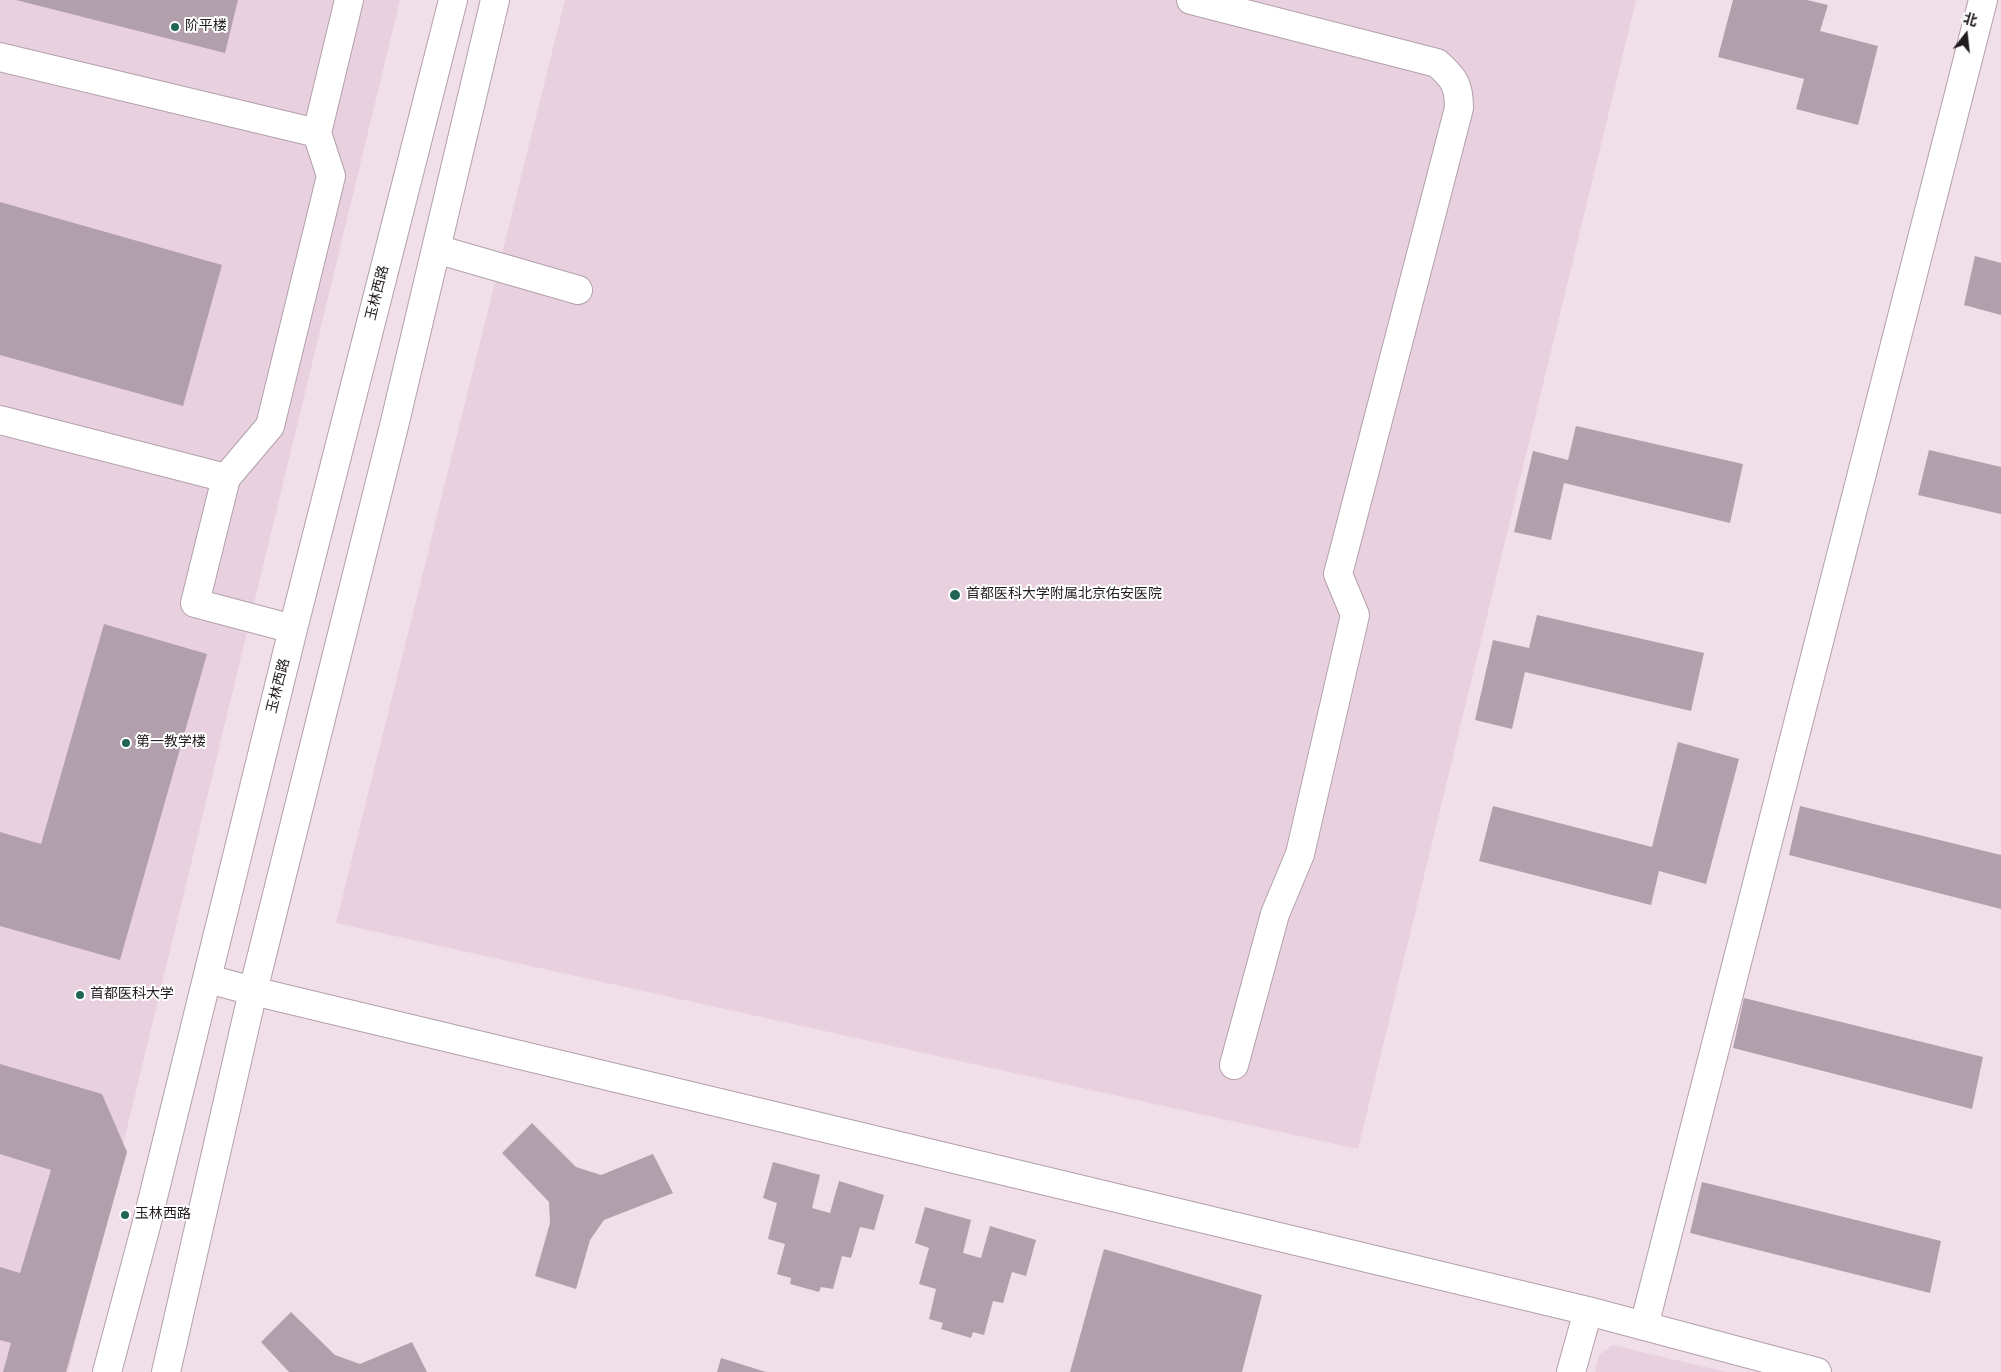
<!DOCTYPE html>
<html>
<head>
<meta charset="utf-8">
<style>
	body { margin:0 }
	#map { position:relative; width:2001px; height:1372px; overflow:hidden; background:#f0dee9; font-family:"Nunito Sans","Noto Sans SC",sans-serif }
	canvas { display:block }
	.north { position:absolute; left:1941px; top:10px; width:50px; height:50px; -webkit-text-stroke:4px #fff; paint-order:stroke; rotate:16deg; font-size:14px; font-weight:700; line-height:20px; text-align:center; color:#211b1f }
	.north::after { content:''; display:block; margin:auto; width:18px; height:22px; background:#211b1f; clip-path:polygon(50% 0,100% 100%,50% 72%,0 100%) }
</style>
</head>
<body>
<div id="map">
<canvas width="2001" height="1372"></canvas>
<div class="north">北</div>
</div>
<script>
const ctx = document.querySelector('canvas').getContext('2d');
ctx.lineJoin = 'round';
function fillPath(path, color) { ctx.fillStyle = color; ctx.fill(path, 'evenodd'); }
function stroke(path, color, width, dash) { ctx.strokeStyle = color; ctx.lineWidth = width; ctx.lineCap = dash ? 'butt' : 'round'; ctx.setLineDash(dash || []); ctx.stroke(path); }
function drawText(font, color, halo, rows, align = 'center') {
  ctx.font = font + ' "Nunito Sans","Noto Sans SC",sans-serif'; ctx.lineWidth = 4; ctx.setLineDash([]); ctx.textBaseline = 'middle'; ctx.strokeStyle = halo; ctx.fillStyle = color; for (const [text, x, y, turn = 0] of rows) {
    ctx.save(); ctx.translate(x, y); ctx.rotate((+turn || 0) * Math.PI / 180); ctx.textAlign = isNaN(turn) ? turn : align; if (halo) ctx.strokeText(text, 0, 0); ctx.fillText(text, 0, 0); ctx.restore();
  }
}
fillPath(new Path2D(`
	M0,0h400l-332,1372h-68z
	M565,0h1071l-278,1149 -1022,-226z
	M1612,1345l114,27h-131l4,-17z`), '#e9d0df');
fillPath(new Path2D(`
	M16,0h222l-13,53z
	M1733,0h74l21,5 -8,26 58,15 -20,79 -62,-16 8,-30 -86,-22z
	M0,202l222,63 -39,141 -183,-51z
	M1975,256l26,7v52l-37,-10z
	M1576,426l167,38 -13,59 -166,-40 -13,57 -37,-8 19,-81 35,9z
	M1929,450l72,17v47l-83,-19z
	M1537,615l167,38 -13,58 -166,-39 -13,57 -37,-9 18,-80 36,8z
	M104,624l103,30 -87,306 -120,-34v-94l41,12z
	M1678,742l61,17 -33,125 -47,-13 -8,34 -172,-44 14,-55 159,41z
	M1800,806l201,49v54l-212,-54z
	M1744,998l239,59 -11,52 -239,-61z
	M0,1064l102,30 25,58 -61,220h-63l8,-29 -11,-3v-73l20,6 31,-103 -51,-16z
	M532,1123l44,44 25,8 52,-21 20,39 -69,27 -14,20 -14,49 -41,-13 15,-53 -1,-21 -47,-49z
	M773,1162l47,13 -8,33 18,5 9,-32 45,14 -10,35 -14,-3 -9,31 -9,-2 -9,33 -12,-2 -2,5 -29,-8 1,-6 -14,-4 8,-30 -17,-5 9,-36 -14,-5z
	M1702,1182l239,59 -11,52 -240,-60z
	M925,1207l46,13 -8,33 18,5 9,-32 46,14 -10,36 -14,-4 -9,31 -10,-2 -9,34 -11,-3 -2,6 -30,-9 2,-6 -14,-4 7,-30 -17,-5 10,-36 -14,-5z
	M1104,1249l158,46 -20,77h-172z
	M291,1312l44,43 25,9 52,-22 15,30h-138l-28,-30z
	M721,1358l45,14h-49z`), '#b1a0ab');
const minor = new Path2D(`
	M1191,0l246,63c17,15 22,22 22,45l-121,466 17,41 -55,239 -25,60 -41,151
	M0,57l317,76 32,-133
	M436,249l142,41
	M0,420l226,58
	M293,629l-98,-26 31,-125 44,-52 61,-250 -14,-43
	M208,979l45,12 1335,320 229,61
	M1644,1326l339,-1326
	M107,1372l40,-150 146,-593 160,-629
	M166,1372l87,-381 141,-565 101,-426
	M1571,1372l17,-61`);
stroke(minor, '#b2a0ab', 30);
stroke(minor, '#fff', 28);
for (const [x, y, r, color] of [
	[175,27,5,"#216556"],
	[955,595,6,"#216556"],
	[126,743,5,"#216556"],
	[80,995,5,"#216556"],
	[125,1215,5,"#216556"]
]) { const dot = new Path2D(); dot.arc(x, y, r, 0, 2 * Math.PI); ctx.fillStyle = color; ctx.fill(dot); stroke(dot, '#fff', 2); }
drawText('14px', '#211b1f', '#fff', [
	["阶平楼",185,27],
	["首都医科大学附属北京佑安医院",966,595],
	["第一教学楼",136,743],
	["首都医科大学",90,995],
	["玉林西路",135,1215]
], 'left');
drawText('14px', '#211b1f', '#fff', [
	["玉林西路",378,293,-76],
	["玉林西路",279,686,-76]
]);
</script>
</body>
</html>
